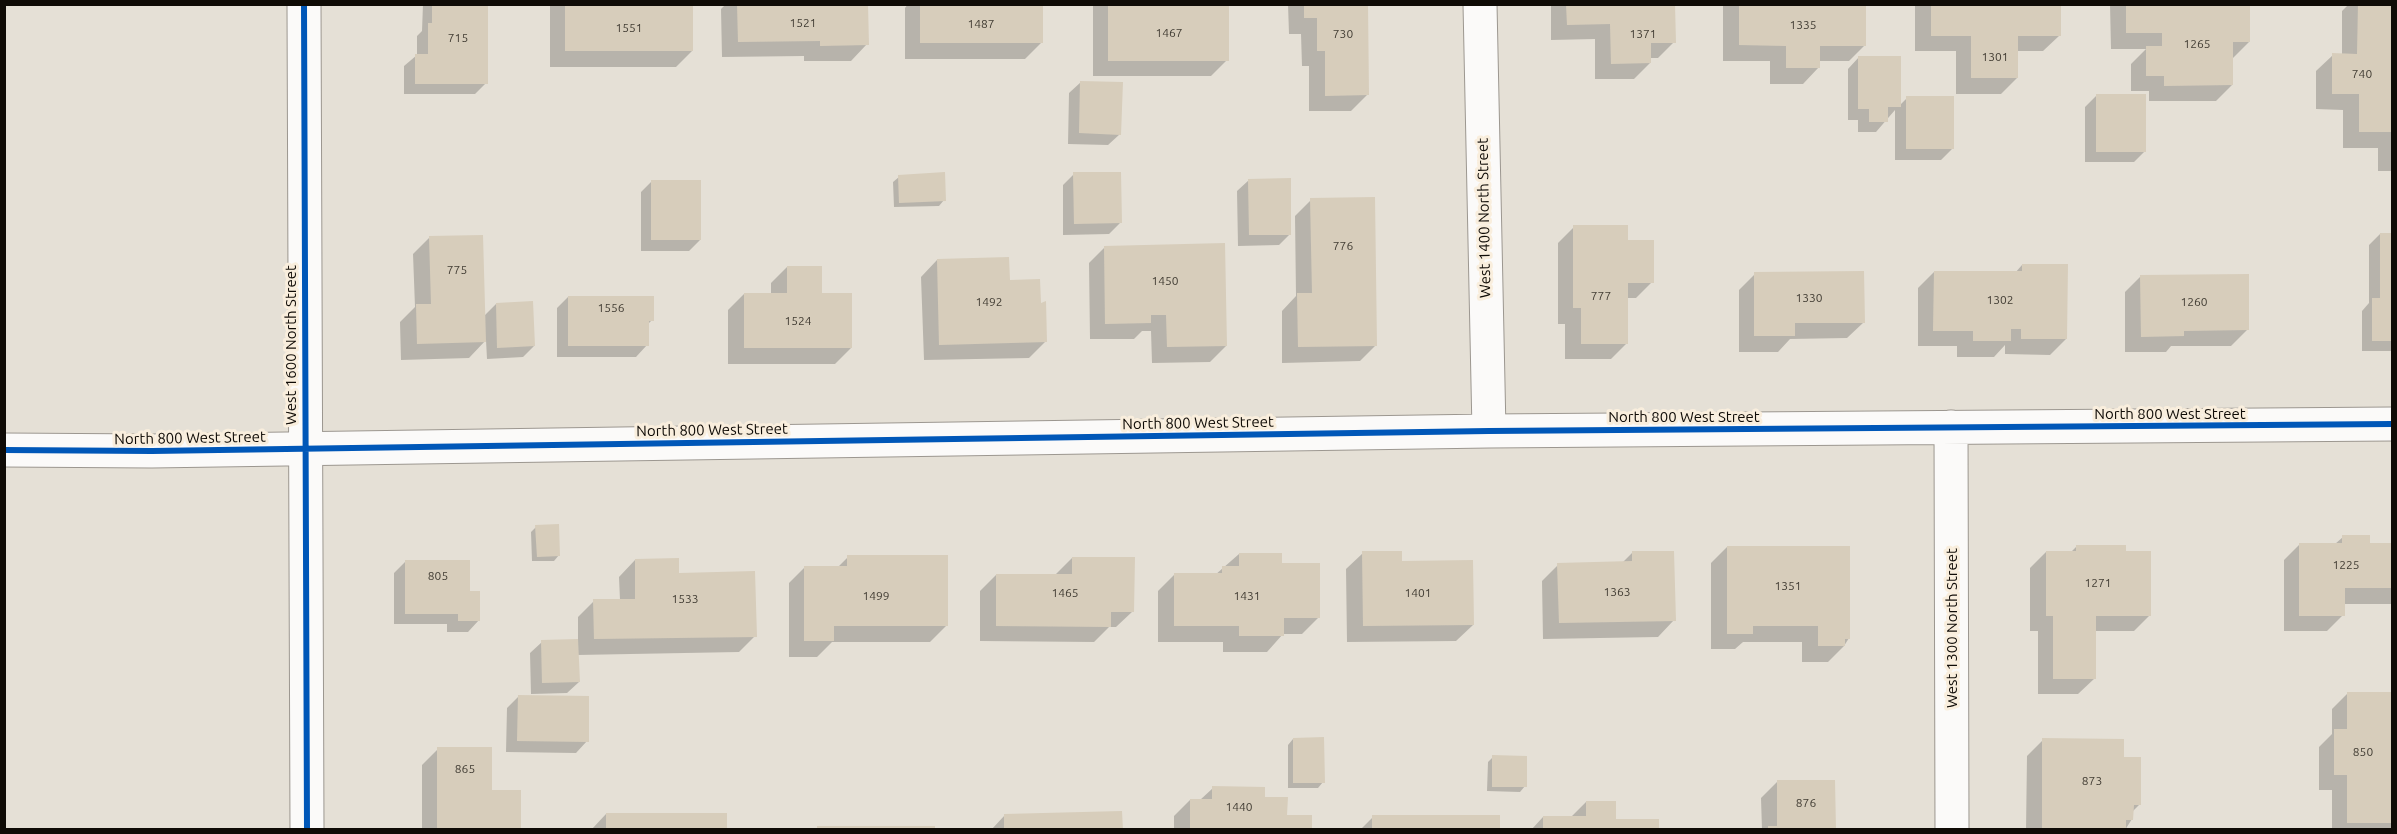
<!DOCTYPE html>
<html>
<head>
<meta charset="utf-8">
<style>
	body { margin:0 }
	#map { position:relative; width:2397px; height:834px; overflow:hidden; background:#e5e0d6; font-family:Ubuntu,sans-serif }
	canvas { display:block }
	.frame { position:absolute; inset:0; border:6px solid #0f0b06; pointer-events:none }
</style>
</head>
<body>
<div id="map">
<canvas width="2397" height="834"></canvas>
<div class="frame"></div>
</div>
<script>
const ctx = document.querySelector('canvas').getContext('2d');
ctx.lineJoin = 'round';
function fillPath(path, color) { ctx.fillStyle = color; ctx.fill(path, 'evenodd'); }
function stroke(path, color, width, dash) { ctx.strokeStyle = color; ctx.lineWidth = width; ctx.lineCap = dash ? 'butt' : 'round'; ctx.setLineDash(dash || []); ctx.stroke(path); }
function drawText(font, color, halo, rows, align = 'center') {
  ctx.font = font + ' Ubuntu,sans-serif'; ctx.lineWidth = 6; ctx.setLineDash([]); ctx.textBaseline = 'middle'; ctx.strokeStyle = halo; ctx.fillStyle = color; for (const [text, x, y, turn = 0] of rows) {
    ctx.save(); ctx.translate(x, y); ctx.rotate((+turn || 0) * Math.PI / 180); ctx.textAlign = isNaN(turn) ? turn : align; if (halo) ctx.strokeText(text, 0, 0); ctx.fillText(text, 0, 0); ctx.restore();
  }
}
fillPath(new Path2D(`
	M423,4h63v79l-11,11h-71v-28l13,-11v-19l5,-5z
	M550,4h142v47l-16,16h-126z
	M726,4h141v40l-16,17h-47v-5l-82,1 -1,-48z
	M908,4h133v39l-16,16h-120v-51z
	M1093,4h134v56l-16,16h-118z
	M1288,4h79v91l-16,16h-42v-45h-7l-1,-32h-12z
	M1551,4h123v38l-16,16h-8v5l-16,16h-39v-40l-44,1z
	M1723,4h142v41l-16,16h-30v6l-16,17h-33v-23h-47z
	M1915,4h145v31l-17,16h-26v27l-16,16h-45v-43h-41z
	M2110,4h139v38l-16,16 -1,27 -16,16h-67v-10h-18v-27l15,-15h-35z
	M2349,4h43v167h-14v-23h-35v-38l-27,-1v-38l17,-16h9v-44z
	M1859,57l41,48 7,-7 45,51 -11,11h-46v-50l-19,22h-18v-12h-10v-51z
	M1081,82l39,52 -12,11 -40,-1 1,-51z
	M2097,95l48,56 -11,11h-49v-55z
	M1074,174l46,49 -11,11 -46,1v-50z
	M899,177l45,23 -5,6 -45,1 -1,-25z
	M1249,180l41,54 -11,11 -41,1 -1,-55z
	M652,181l48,59 -11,11h-48v-59z
	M1311,200l65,145 -16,16 -78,2v-52l14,-15 -1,-80z
	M1574,227l53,15 25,40 -16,16h-9v45l-16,16h-46v-35h-7v-81z
	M2380,234h12v117h-30v-40l7,-8v-58z
	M429,238l55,78 12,-12 38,42 -11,11 -36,2 -1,-19 -17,18 -68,2 -1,-38 15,-15 -2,-53z
	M1105,247l121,99 -16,16 -58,1 -1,-32h-9l-8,8h-44l-1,-76z
	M937,260l71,21 31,24 6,37 -16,16 -105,2 -3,-83z
	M2022,265l44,74 -16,16 -45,-1v-9l-11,12h-37v-11h-39v-58l16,-16 81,1z
	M787,267l34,27 30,54 -16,16h-107v-54l16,-16h27v-11z
	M1755,274l109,48 -17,16 -57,1 -12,13h-39v-62z
	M2141,276l106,54 -16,16h-60l-5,6h-41v-60z
	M568,297l84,23 -5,5v20l-11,12h-79v-49z
	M536,527l23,28 -5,6h-22l-1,-29z
	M2343,537l25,7h24v60h-49v11l-16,16h-43v-71l16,-16h35z
	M1727,547l122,91 -5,8 -16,16h-26v-20h-59l-8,7h-24v-86z
	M2076,547l49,5 25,63 -16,16h-39v47l-17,16h-40v-63h-8v-63l16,-16h25z
	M1363,553l110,72 -17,16 -109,1 -1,-73z
	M1632,553l42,67 -16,17 -115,2 -1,-58 16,-16 64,-2z
	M1239,554l41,10 38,54 -16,16h-19l-16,18h-44v-10h-65v-51l16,-16h41z
	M848,557l98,69 -16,16h-98l-15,15h-28v-74l16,-16h33z
	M1072,558l61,53 -17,16h-7l-15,15 -114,-1v-50l16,-16 60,-1z
	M635,560l42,15 78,61 -16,16 -162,3 2,27 -12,11 -36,1 -1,-41 12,-11 36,-2v-23l16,-16 26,-1 -1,-23z
	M405,562l74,58 -11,12h-21v-8h-53v-51z
	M2348,693h44v137h-60v-40h-13v-43l13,-13v-25z
	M518,697l69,44 -11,12 -70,-1 1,-44z
	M1293,739l30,43 -5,6h-30v-43z
	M2043,740l80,18 17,46 -8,8v7l-7,11h-99l1,-74z
	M438,749l53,42 28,39h-97v-65z
	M1493,757l32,29 -5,6 -33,-1 1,-29z
	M1777,782l57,48h-72l-1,-32z
	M1213,788l51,10 22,18 25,14h-137v-14l16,-16h10z
	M1586,802l28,18 43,10h-126l12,-13h28z
	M606,814l119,16h-134z
	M1005,815l116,15h-130z
	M1373,817l126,13h-139z`), '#0003');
fillPath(new Path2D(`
	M432,4h56v80h-73v-30h13v-31h4z
	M565,4h128v47h-128z
	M737,4h131l1,41 -49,1v-5l-82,1z
	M920,4h123v39h-123z
	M1108,4h121v57h-121z
	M1304,4h64l1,91 -44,1v-45h-8v-33h-13z
	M1566,4h109l1,39h-25v20l-40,1 -1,-40 -43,1z
	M1739,4h127v42h-46v22h-34v-22l-47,-1z
	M1931,4h130v32h-43v42h-47v-42h-40z
	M2126,4h124v38h-17v43l-69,1v-10h-18v-30h16v-13h-36z
	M2358,4h34v128h-33v-38h-27v-41l25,1z
	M1858,56h43v51h-13v15h-19v-13h-11z
	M1080,81l43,1 -2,53 -42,-2z
	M2096,94h50v58h-50z
	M1906,96h48v53h-48z
	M945,172l1,29 -47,2 -1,-28z
	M1073,172h48l1,51 -48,1z
	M1291,178v57h-42l-1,-56z
	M651,180h50v60h-50z
	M1375,197l2,149 -79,1 -1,-54h15l-2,-95z
	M1573,225h55v15h26v43h-26v61h-47v-36h-8z
	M2380,233h12v108h-20v-43h8z
	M483,235l3,107 -69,2 -1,-40h15l-2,-68z
	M1225,243l2,103 -60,1 -1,-32h-15v8l-46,1 -1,-78z
	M1009,257l1,23 30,-1 1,24 5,-2 1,41 -108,3 -2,-86z
	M2022,264h46l-1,75h-46v-10h-10v12h-38v-10h-40l1,-60h88z
	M787,266h35v27h30v55h-108v-55h43z
	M1864,271l1,52h-70v13h-41v-64z
	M2249,274v56l-65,1v5l-43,1 -1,-62z
	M568,296h86v25h-5v25h-81z
	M533,301l2,45 -38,2 -1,-45z
	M559,524l1,32 -23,1 -2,-32z
	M2342,535h28v8h22v45h-47v28h-46v-73h43z
	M2076,545h50v6h25v65h-55v63h-43v-63h-7v-65h30z
	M1727,546h123v93h-5v7h-27v-20h-65v8h-26z
	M1362,551h40v10l71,-1 1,65 -111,1z
	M1632,551h42l2,70 -117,2 -2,-60 75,-2z
	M1239,553h43v10h38v55h-36v18h-45v-10h-65v-53h48v-7h17z
	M847,555h101v71h-114v15h-30v-75h43z
	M1072,557h63l-1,55h-23v15l-115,-1v-52h76z
	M679,558v15l76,-2 2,66 -163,2 -1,-40h42v-40z
	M405,560h65v31h10v30h-22v-7h-53z
	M578,639l2,43 -38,1 -1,-43z
	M2347,692h45v131h-45v-48h-13v-46h13z
	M518,695l71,1v46l-72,-1z
	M1324,737l1,46h-32v-45z
	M2042,738l82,1v18h17v48h-7l-1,15h-7v10h-84z
	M437,747h55v43h29v40h-84z
	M1492,755l35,1v31h-35z
	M1777,780h58l1,50h-68v-4h9z
	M1212,786l53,1v10h23l-1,18h25v15h-122v-31h22z
	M1586,801h30v18h43v11h-116v-14h43z
	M1122,811l1,19h-119v-16z
	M606,813h121v17h-121z
	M1372,815h128v15h-128z
	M817,826h118v4h-118z`), '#d7cdbb');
const minor = new Path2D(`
	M304,4l3,826
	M1480,4l9,427
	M1951,427l1,403
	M4,450l148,1 1337,-20 903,-7`);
stroke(minor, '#9c9790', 35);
stroke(minor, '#fbfaf9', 33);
stroke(new Path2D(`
	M304,4l3,826
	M4,450l148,1 1337,-20 903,-7`), '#0057b8', 6);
drawText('12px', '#413c33', null, [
	["1521",803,23],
	["1487",981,24],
	["1335",1803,25],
	["1551",629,28],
	["1467",1169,33],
	["730",1343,34],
	["1371",1643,34],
	["715",458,38],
	["1265",2197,44],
	["1301",1995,57],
	["740",2362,74],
	["776",1343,246],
	["775",457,270],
	["1450",1165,281],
	["777",1601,296],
	["1330",1809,298],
	["1302",2000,300],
	["1492",989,302],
	["1260",2194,302],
	["1556",611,308],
	["1524",798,321],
	["1225",2346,565],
	["805",438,576],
	["1271",2098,583],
	["1351",1788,586],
	["1363",1617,592],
	["1465",1065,593],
	["1401",1418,593],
	["1499",876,596],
	["1431",1247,596],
	["1533",685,599],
	["850",2363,752],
	["865",465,769],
	["873",2092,781],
	["876",1806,803],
	["1440",1239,807]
]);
drawText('15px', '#0f0b06', '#f9eedd', [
	["West 1400 North Street",1484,218,-91],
	["West 1600 North Street",291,345,-90],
	["North 800 West Street",2170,414],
	["North 800 West Street",1684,417],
	["North 800 West Street",1198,423,-1],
	["North 800 West Street",712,430,-1],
	["North 800 West Street",190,438,-1],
	["West 1300 North Street",1952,628,-90]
]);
</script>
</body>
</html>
